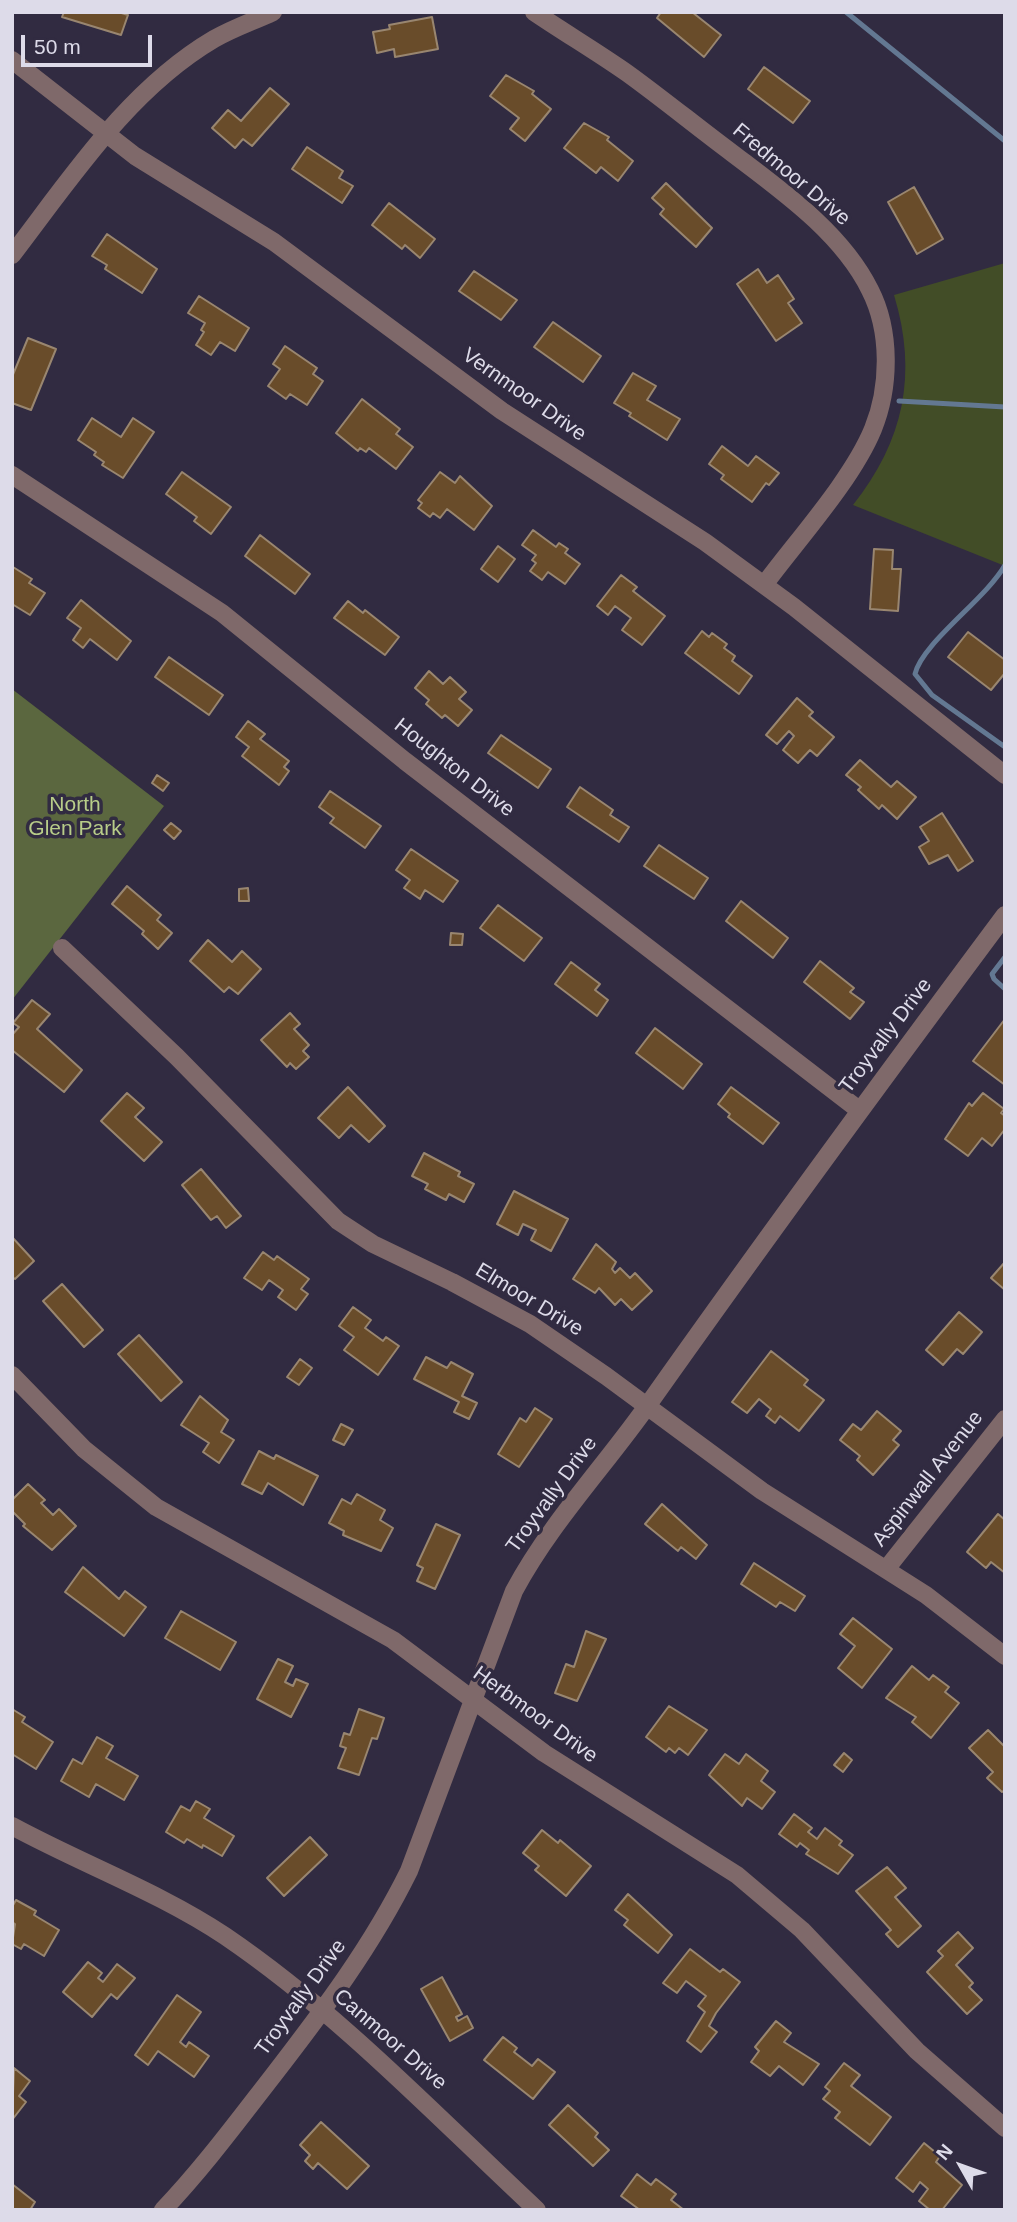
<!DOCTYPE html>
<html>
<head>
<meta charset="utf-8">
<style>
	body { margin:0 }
	#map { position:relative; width:1017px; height:2222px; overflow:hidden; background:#312b41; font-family:Arial,sans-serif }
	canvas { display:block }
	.frame { position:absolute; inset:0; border:14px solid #dddbe9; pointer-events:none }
	.north { position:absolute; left:926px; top:2131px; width:70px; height:70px; -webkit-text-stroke:5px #312b41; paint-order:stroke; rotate:310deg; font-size:19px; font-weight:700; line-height:28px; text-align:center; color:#dddbe9 }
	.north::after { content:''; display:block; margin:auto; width:24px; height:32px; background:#dddbe9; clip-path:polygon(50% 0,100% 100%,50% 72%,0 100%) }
	.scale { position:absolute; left:21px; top:35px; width:131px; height:32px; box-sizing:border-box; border:4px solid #dddbe9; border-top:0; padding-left:9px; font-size:21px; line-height:24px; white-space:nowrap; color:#dddbe9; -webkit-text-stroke:5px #312b41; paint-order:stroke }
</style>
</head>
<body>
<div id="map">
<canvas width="1017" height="2222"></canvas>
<div class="frame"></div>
<div class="north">N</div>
<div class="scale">50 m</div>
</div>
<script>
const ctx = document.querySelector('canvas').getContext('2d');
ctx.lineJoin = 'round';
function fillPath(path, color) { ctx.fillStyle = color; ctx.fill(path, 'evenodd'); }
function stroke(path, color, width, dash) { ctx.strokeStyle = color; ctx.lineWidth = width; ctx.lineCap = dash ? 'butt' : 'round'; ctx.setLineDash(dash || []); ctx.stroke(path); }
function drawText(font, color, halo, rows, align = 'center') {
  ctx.font = font + ' Arial,sans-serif'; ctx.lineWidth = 7; ctx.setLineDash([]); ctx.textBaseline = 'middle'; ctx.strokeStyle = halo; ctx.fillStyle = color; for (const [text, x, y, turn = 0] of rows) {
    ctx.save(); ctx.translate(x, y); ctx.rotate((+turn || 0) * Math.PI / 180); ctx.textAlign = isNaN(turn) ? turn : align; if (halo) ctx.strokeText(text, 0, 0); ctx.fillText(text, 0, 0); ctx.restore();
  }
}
fillPath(new Path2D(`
	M1005,263v303l-152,-61c51,-64 65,-131 41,-210z`), '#424d27');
fillPath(new Path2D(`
	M12,689l152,117 -152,194z`), '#5b673f');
stroke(new Path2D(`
	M846,12l159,129
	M899,401l106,6
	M1005,565c-19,34 -83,78 -90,109l17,21 73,52
	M1005,957l-13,17 2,5 11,10`), '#637892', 5);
const building = new Path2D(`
	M64,12h54l10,3 -7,20 -59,-18z
	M661,12h31l29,23 -17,22 -47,-39z
	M432,17l6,32 -43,8 -1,-8 -17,4 -4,-21 17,-3 -1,-4z
	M764,67l46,34 -17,22 -45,-34z
	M506,75l28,16 -2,3 19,15 -26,32 -15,-12 9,-11 -29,-22z
	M270,88l19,16 -37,42 -9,-7 -8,9 -23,-20 16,-18 13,11z
	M584,123l25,14 -2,3 26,21 -15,20 -17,-14 -5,6 -32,-25z
	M307,147l36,24 -4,7 14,8 -11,17 -50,-34z
	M666,183l46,45 -16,19 -36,-33 4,-5 -12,-11z
	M914,187l29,52 -26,15 -29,-52z
	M389,203l46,36 -15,19 -15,-13 -3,4 -30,-24z
	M107,234l50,35 -15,24 -37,-24 2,-4 -15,-9z
	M758,269l9,14 11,-8 16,24 -6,4 14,20 -26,18 -39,-57z
	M474,271l43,29 -16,20 -42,-29z
	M199,296l50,32 -14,23 -15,-9 -9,13 -15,-10 8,-13 -3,-2 4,-7 -17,-10z
	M553,322l48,34 -18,26 -49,-35z
	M28,338l28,11 -25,61 -19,-7v-26z
	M285,346l32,22 -4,6 10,7 -16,24 -17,-11 -4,5 -18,-13 12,-17 -7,-5z
	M633,373l23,13 -9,14 33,19 -13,21 -38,-24 2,-3 -17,-10z
	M362,399l38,30 -4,5 17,13 -17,22 -27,-21 -3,4 -6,-4 -2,3 -22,-18z
	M92,418l29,19 12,-19 21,14 -31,46 -21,-13 2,-3 -10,-7 2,-3 -18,-12z
	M722,446l26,20 8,-10 23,17 -10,12 -3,-2 -14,19 -31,-23 3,-4 -15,-11z
	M182,472l49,35 -20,27 -17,-13 3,-4 -31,-23z
	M440,472l15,11 5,-7 32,30 -18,24 -27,-21 -7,9 -7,-5 -3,4 -12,-9 4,-5 -4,-3z
	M533,530l23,17 3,-4 9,6 -3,4 15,11 -15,20 -17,-12 -6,8 -12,-9 6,-8 -4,-3 4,-5 -14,-10z
	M260,535l50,39 -15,20 -50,-38z
	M498,546l17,13 -17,23 -17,-13z
	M874,549l19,1 -1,19h9l-3,42 -28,-2z
	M13,567l19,12 -3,4 16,10 -15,22 -18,-11z
	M621,575l16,12 -4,4 32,25 -23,29 -20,-15 9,-12 -16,-12 -7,9 -11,-9z
	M81,600l50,41 -14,19 -27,-21 -7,9 -10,-8 8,-12 -14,-10z
	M348,601l15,12 2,-3 34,27 -14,18 -51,-37z
	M702,631l7,6 3,-4 15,11 -3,4 11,8 -3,5 20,15 -13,18 -54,-41z
	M968,632l37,28v13l-14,17 -43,-33z
	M169,657l54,38 -14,20 -54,-38z
	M429,671l14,13 7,-7 16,15 -7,7 13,11 -14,16 -13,-11 -3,3 -16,-14 3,-4 -14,-12z
	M797,698l16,14 -4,4 25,21 -17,19 -7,-6 -12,13 -15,-13 11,-14 -5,-5 -12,13 -11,-9z
	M248,721l17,13 -5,5 29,22 -5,6 5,4 -10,14 -37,-29 7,-9 -13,-10z
	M501,735l50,34 -13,19 -50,-35z
	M860,760l31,27 6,-6 19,16 -19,22 -15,-14 -3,4 -21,-19 3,-3 -15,-12z
	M157,775l12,8 -6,8 -11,-8z
	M580,787l33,23 -3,5 19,12 -10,15 -52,-35z
	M330,791l51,35 -16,22 -35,-25 4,-5 -15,-11z
	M942,813l31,48 -15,10 -10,-16 -19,9 -10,-17 10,-6 -9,-14z
	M171,823l10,8 -7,8 -10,-9z
	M659,845l49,33 -14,21 -50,-33z
	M411,849l47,32 -15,21 -18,-12 -5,9 -16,-11 6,-8 -14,-10z
	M127,886l34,29 -4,5 15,13 -14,16 -16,-15 2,-3 -32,-27z
	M248,888l1,13h-10v-12z
	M741,901l47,37 -15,20 -47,-37z
	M498,905l44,33 -18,23 -44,-33z
	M451,933l12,1 -1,11h-12z
	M208,940l24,22 10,-11 19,18 -23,25 -9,-7 -5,5 -34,-31z
	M820,961l34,27 -4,4 14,10 -14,17 -46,-37z
	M571,962l29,22 -5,6 13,10 -11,16 -42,-32z
	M32,1000l18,14 -13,15 45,41 -18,22 -52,-42v-15l7,-8 -6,-4z
	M290,1013l10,11 -6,5 15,16 -6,6 6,6 -13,12 -6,-6 -3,4 -26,-27z
	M1005,1019v66l-32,-24z
	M655,1028l47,36 -19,25 -47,-36z
	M348,1087l37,39 -16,16 -18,-17 -12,13 -21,-20z
	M731,1087l48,36 -16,21 -35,-27 2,-3 -12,-10z
	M127,1093l17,15 -9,9 27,25 -18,19 -43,-40z
	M983,1093l21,16 -3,4 4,3v13l-13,17 -10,-8 -14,18 -23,-17 24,-36 3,3z
	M424,1153l36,19 -2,4 16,8 -10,18 -15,-8 -3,6 -21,-11 3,-5 -16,-8z
	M201,1169l40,47 -15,12 -9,-12 -6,4 -29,-35z
	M514,1191l54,28 -17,32 -20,-11 5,-10 -13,-6 -5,11 -21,-11z
	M12,1237l22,24 -19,18 -3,-2z
	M596,1244l20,18 -4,7 3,4 5,-5 10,10 5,-5 17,18 -20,19 -11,-11 -6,6 -16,-17 -4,5 -22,-14z
	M263,1252l11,8 3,-4 32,23 -8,10 7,5 -12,16 -18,-13 5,-7 -14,-10 -7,10 -18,-12z
	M1005,1262v28l-14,-12z
	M62,1284l41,46 -19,17 -41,-46z
	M353,1307l18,13 -6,8 18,13 3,-4 13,9 -21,29 -34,-25 10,-13 -15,-11z
	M959,1312l23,20 -19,22 -6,-5 -14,16 -17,-15z
	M139,1335l43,47 -21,19 -43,-47z
	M771,1351l37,29 -4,5 20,15 -25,31 -19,-15 -5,7 -9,-7 5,-7 -12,-10 -12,14 -15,-11z
	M426,1357l21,11 4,-6 22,12 -11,22 15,7 -8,16 -15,-7 5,-10 -45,-23z
	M300,1359l12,9 -13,17 -12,-8z
	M200,1396l28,24 -7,12 13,8 -15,23 -16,-11 6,-9 -28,-18z
	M535,1408l17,11 -33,48 -21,-13 22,-36 6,4z
	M877,1411l24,20 -8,9 6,5 -26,30 -16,-15 3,-4 -20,-16 13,-16 8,6z
	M341,1424l12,6 -9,15 -11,-5z
	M259,1451l15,8 2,-4 42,21 -15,29 -35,-22 -6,11 -20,-10z
	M28,1484l17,16 -4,3 12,12 6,-6 17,17 -24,24 -29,-24 2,-2 -13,-13v-11z
	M357,1494l28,16 -5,10 13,8 -12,23 -38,-16 1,-4 -15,-8 13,-24 9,5z
	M662,1504l45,41 -11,14 -15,-12 -3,4 -33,-27z
	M998,1514l7,6v53l-14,-11 -5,6 -19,-16z
	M436,1524l24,11 -25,54 -18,-8 6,-13 -6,-3z
	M754,1563l51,33 -10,15 -15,-9 -4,5 -35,-23z
	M83,1567l36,32 6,-8 21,16 -22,29 -59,-44z
	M181,1611l55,31 -16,28 -55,-32z
	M853,1618l39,31 -30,39 -24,-20 17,-22 -15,-12z
	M586,1631l20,8 -29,62 -22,-8 11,-29 8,3z
	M278,1659l15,7 -8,16 8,4 3,-7 12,5 -17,33 -34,-18z
	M912,1666l17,14 4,-5 16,12 -4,5 14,11 -28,35 -19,-16 4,-5 -30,-19z
	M669,1706l38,24 -19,25 -9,-7 -4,5 -6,-5 -3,4 -20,-15z
	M12,1709l13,8 -3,5 31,20 -17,27 -24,-15z
	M359,1709l25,9 -7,21 -5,-1 -13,37 -21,-7 8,-20 -6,-2 4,-13 6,2z
	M988,1730l17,17v43l-3,2 -15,-14 6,-6 -24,-24z
	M97,1737l16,9 -7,12 32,18 -14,24 -28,-16 -7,13 -28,-16 12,-22 9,5z
	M844,1753l8,7 -9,12 -9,-7z
	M725,1754l14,10 7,-10 22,17 -7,10 14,11 -13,17 -15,-11 -5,8 -33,-31z
	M196,1801l14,8 -6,9 30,18 -12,20 -19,-11 -1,3 -15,-9 -3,4 -18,-11 15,-26 9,5z
	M794,1814l18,14 -4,4 9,7 8,-11 17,13 -3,4 14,10 -15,19 -32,-20 3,-4 -9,-7 -3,4 -18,-13z
	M542,1830l16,13 2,-3 31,26 -25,30 -31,-26 4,-4 -16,-13z
	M310,1837l17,18 -43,41 -17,-18z
	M887,1867l19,21 -11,9 26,29 -23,21 -12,-13 5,-4 -35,-39z
	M628,1894l44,41 -14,18 -34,-28 4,-5 -13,-10z
	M16,1900l20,11 -2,4 25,15 -15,26 -20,-12 -3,5 -9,-5 3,-20 -3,-2v-15z
	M958,1932l15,16 -17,17 17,18 -4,4 13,13 -15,14 -40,-42 16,-16 -5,-5z
	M690,1949l30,23 3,-3 17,13 -24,31 -7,13 8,6 -16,20 -14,-11 18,-29 -7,-6 8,-10 -20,-15 -9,12 -14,-10z
	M88,1962l14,11 -4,5 5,4 14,-18 18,14 -18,21 -6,-5 -19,23 -29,-25z
	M442,1977l20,37 -6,3 2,4 9,-5 6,12 -23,13 -29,-52z
	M177,1995l24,17 -21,30 6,5 3,-5 20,14 -15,21 -36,-26 -10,14 -13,-10z
	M776,2021l15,12 -7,9 35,22 -16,21 -24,-19 -9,10 -19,-14 8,-11 -4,-4z
	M503,2037l14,11 -3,4 18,14 6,-7 17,13 -22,27 -49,-39z
	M844,2063l16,12 -9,11 40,31 -21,28 -35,-27 5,-6 -17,-13 7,-8 -5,-4z
	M14,2068l16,13 -11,15 7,6 -14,18z
	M568,2105l30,28 -3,4 14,13 -16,16 -44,-41z
	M321,2122l48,44 -22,23 -29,-26 -5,6 -8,-8 5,-6 -10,-10z
	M924,2143l16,13 -4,6 26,23 -20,25h-12l-11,-9 9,-12 -8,-7 -7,10 -17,-14z
	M637,2174l14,11 5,-6 20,15 -5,6 13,10h-44l-19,-14z
	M12,2184l23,18 -5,8h-18z`);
fillPath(building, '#694c2a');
stroke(building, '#998670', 2);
stroke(new Path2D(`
	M534,12c31,21 63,40 93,61 36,26 70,54 105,80 50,38 110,80 138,137 21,41 20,97 3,139 -21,51 -75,110 -109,156
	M12,60l123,96 139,86 228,169 203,131 89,65 211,168
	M12,255c59,-77 117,-166 202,-216 19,-11 40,-18 59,-27
	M12,475l210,138 183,148 454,349
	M62,948l115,109 161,164 35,23 79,38 78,42 76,52 156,115 164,104 79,61
	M12,1375l72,74 72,58 237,133 151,113 193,122 65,55 115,121 88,77
	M887,1568l118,-149
	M12,1826c70,38 147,66 213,110 116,79 210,179 312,274
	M163,2210c40,-42 74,-88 109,-133 51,-66 100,-131 137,-206l105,-280c37,-69 91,-125 136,-189 116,-164 235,-326 355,-487`), '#7f696a', 18);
drawText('21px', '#dddbe9', '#312b41', [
	["Fredmoor Drive",791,175,40],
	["Vernmoor Drive",524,395,35],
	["Houghton Drive",454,768,38],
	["Troyvally Drive",886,1036,-53],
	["Elmoor Drive",529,1300,31],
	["Aspinwall Avenue",928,1479,-52],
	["Troyvally Drive",552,1495,-54],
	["Herbmoor Drive",535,1715,36],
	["Troyvally Drive",301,1998,-54],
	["Canmoor Drive",390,2040,41]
]);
drawText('21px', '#b8cd89', '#312b41', [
	["North",75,805],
	["Glen Park",75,829]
]);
</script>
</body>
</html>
